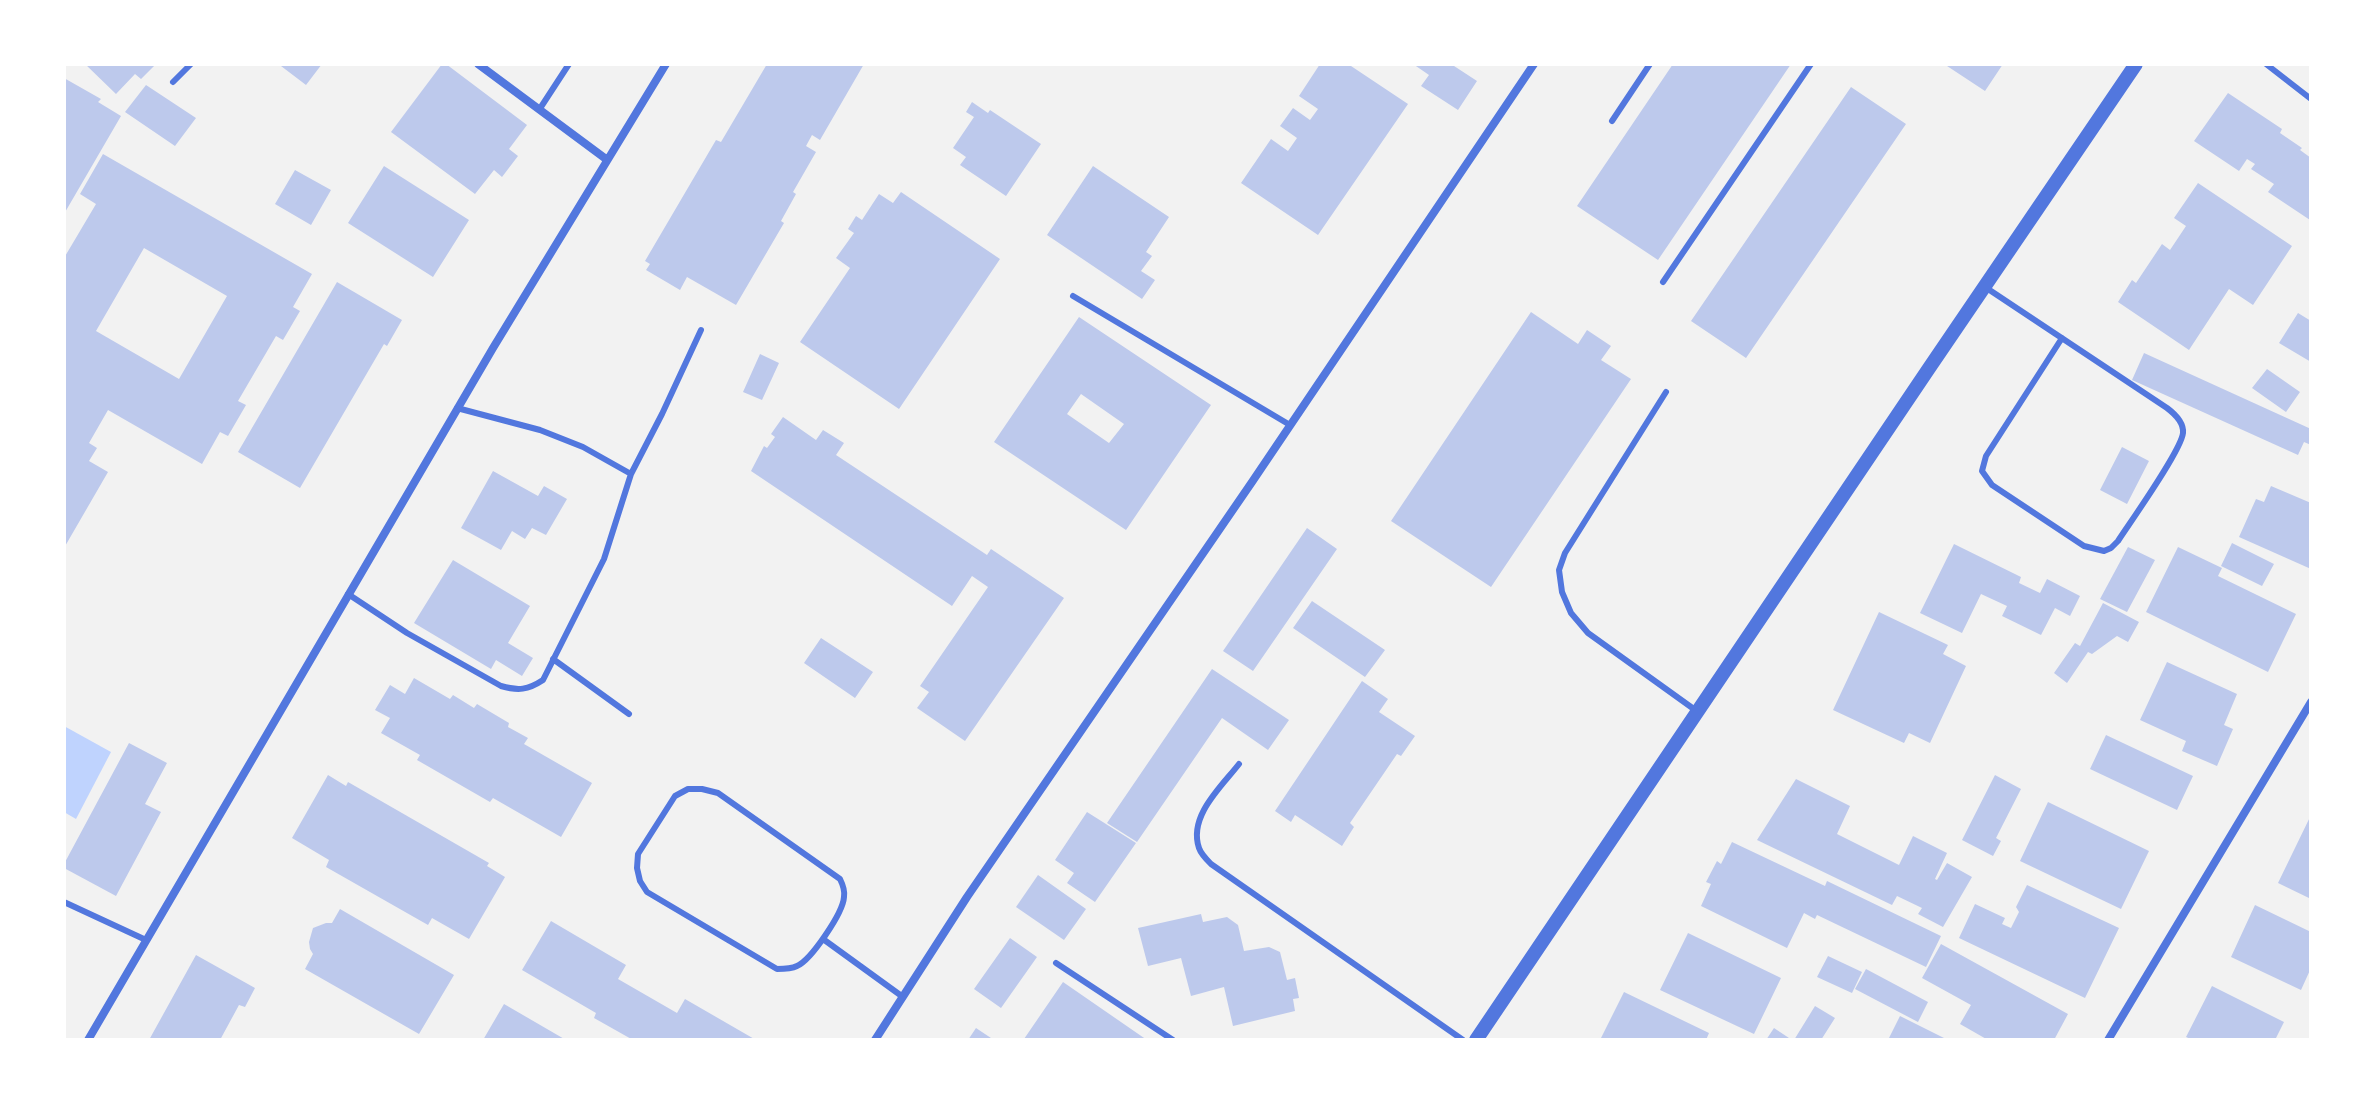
<!DOCTYPE html>
<html>
<head>
<meta charset="utf-8">
<style>
	body { margin:0 }
	#map { position:relative; width:2375px; height:1104px; overflow:hidden; background:#f2f2f2; font-family:Georgia,serif }
	canvas { display:block }
	.frame { position:absolute; inset:0; border:66px solid #fff; pointer-events:none }
</style>
</head>
<body>
<div id="map">
<canvas width="2375" height="1104"></canvas>
<div class="frame"></div>
</div>
<script>
const ctx = document.querySelector('canvas').getContext('2d');
ctx.lineJoin = 'round';
function fillPath(path, color) { ctx.fillStyle = color; ctx.fill(path, 'evenodd'); }
function stroke(path, color, width, dash) { ctx.strokeStyle = color; ctx.lineWidth = width; ctx.lineCap = dash ? 'butt' : 'round'; ctx.setLineDash(dash || []); ctx.stroke(path); }
fillPath(new Path2D(`
	M64,726l47,26 -35,67 -12,-7z`), '#bfd3fe');
fillPath(new Path2D(`
	M85,64h71l-15,15 -6,-5 -19,20z
	M282,64h40l-16,21 -25,-19z
	M442,64h4l81,61 -18,24 9,7 -16,21 -8,-7 -19,24 -84,-62z
	M767,64h97l-44,76 -8,-5 -6,11 10,6 -23,40 3,2 -15,27 3,2 -48,82 -49,-28 -7,13 -34,-20 4,-6 -5,-3 71,-121 5,2z
	M1320,64h28l60,40 -90,131 -77,-52 30,-44 17,12 9,-13 -17,-12 13,-18 17,12 8,-11 -19,-13z
	M1413,64h38l26,17 -19,29 -37,-24 8,-11z
	M1673,64h118l-133,196 -81,-54z
	M1944,64h59l-18,27z
	M64,78l37,21 -3,3 23,14 -57,98z
	M146,85l50,33 -21,28 -50,-34z
	M1851,87l55,37 -160,234 -55,-37z
	M2228,93l54,36 -2,4 22,15 -2,2 11,8 -1,62 -42,-28 6,-8 -23,-15 4,-5 -8,-5 -8,12 -45,-30z
	M972,102l16,11 2,-3 51,34 -35,52 -46,-31 6,-8 -13,-9 21,-31 -8,-5z
	M103,154l209,120 -19,33 7,4 -17,29 -7,-4 -38,65 8,4 -18,31 -8,-4 -18,32 -94,-54 -19,33 8,5 -8,13 19,11 -44,76v-202l2,-3 -2,-1v-84l32,-54 -16,-10zM144,248l83,48 -48,83 -83,-48z
	M384,166l85,54 -36,57 -85,-54z
	M1093,166l76,51 -23,35 6,4 -11,15 14,9 -13,19 -95,-64z
	M295,170l36,20 -20,35 -36,-21z
	M2198,183l94,63 -39,59 -24,-16 -40,61 -71,-48 14,-22 4,3 26,-39 8,6 16,-24 -12,-8z
	M901,192l99,67 -101,150 -99,-67 50,-74 -14,-10 18,-25 -6,-4 8,-13 6,4 17,-26 14,9z
	M337,282l65,38 -15,26 -3,-2 -84,144 -62,-36z
	M1531,312l47,32 9,-14 24,16 -10,14 30,19 -140,208 -100,-66z
	M2298,313l13,8v41l-32,-19z
	M1079,317l132,88 -85,125 -132,-88zM1081,394l43,30 -15,19 -42,-29z
	M2144,353l167,76v16l-7,-3 -6,13 -166,-75z
	M760,354l19,9 -17,37 -19,-8z
	M2267,369l33,23 -14,20 -34,-24z
	M783,417l33,23 7,-10 21,13 -8,12 151,100 4,-6 73,49 -99,143 -48,-33 12,-16 -9,-6 68,-99 -16,-11 -20,30 -201,-135 13,-25 3,2 8,-11 -4,-3z
	M2122,447l27,14 -22,43 -27,-14z
	M493,471l45,25 6,-10 23,13 -21,36 -14,-7 -7,11 -13,-8 -11,19 -40,-22z
	M2271,486l40,17v66l-72,-32 17,-38 8,3z
	M1307,528l30,21 -84,122 -30,-20z
	M2232,543l42,21 -12,22 -41,-20z
	M1954,544l67,33 -2,6 21,10 7,-14 33,17 -10,20 -15,-8 -14,27 -39,-19 5,-10 -26,-12 -19,39 -42,-20z
	M2128,547l27,13 -28,52 -27,-13z
	M2178,547l44,21 -4,8 78,38 -28,58 -122,-60z
	M453,560l77,46 -22,37 25,15 -11,18 -26,-16 -5,9 -77,-46z
	M1312,601l73,49 -20,27 -72,-49z
	M2103,603l36,19 -11,20 -11,-6 -25,18 -4,-2 -21,31 -13,-10 21,-30 5,3z
	M1879,612l69,33 -5,9 23,12 -36,77 -21,-10 -5,10 -71,-33z
	M821,638l52,34 -18,26 -51,-35z
	M2167,662l70,32 -13,31 9,4 -16,37 -35,-15 4,-10 -46,-21z
	M1212,669l77,51 -21,30 -46,-32 -85,124 -30,-19z
	M414,678l36,21 3,-4 21,13 3,-4 32,19 -1,4 20,11 -4,6 68,39 -31,54 -68,-39 -3,4 -73,-42 3,-5 -39,-22 9,-15 -15,-8 15,-25 15,9z
	M1362,681l26,18 -9,13 36,24 -14,20 -4,-2 -47,69 4,4 -12,19 -47,-31 -4,7 -16,-11z
	M2106,735l87,41 -16,34 -87,-41z
	M129,743l38,20 -22,41 16,8 -45,84 -52,-28v-4z
	M328,775l18,11 2,-4 141,81 -2,3 18,11 -36,62 -37,-21 -4,7 -102,-58 3,-7 -37,-22z
	M1995,775l26,14 -25,49 5,3 -8,15 -31,-16z
	M1796,779l54,27 -13,28 62,31 14,-29 34,17 -12,26 2,1 10,-17 25,14 -29,50 -25,-13 4,-6 -25,-12 -5,9 -135,-65z
	M2048,802l101,49 -28,58 -101,-48z
	M1087,812l49,31 -41,59 -28,-19 7,-10 -19,-13z
	M2311,815v84l-33,-16z
	M1732,842l93,44 2,-5 114,55 -15,31 -109,-52 -2,4 -11,-6 -17,35 -86,-42 10,-22 -5,-2 11,-21 4,3z
	M1038,875l48,34 -22,31 -48,-33z
	M2027,885l92,43 -34,70 -126,-60 16,-34 30,14 -3,6 9,4 8,-16 -3,-5z
	M2255,905l56,27v36l-10,22 -70,-33z
	M340,909l114,66 -35,59 -114,-65 8,-15 -3,-5 -1,-7 4,-14 13,-5h6z
	M1201,914l2,8 24,-5 11,8 6,26 25,-4 11,5 7,28 8,-2 4,20 -6,1 2,12 -62,15 -9,-39 -33,9 -10,-38 -33,8 -10,-38z
	M551,921l75,44 -8,14 59,34 8,-14 71,41h-123l-39,-22 2,-5 -74,-43z
	M1688,933l93,45 -27,56 -94,-44z
	M1010,938l27,19 -36,51 -27,-19z
	M1941,944l127,70 -14,26h-66l-28,-16 11,-19 -49,-27z
	M196,955l59,33 -10,19 -6,-2 -19,35h-71z
	M1828,956l34,16 -10,21 -35,-16z
	M1866,969l62,33 -10,20 -63,-33z
	M1063,982l84,58 -123,-1z
	M2212,986l72,36 -9,18h-82l-7,-3z
	M1624,992l85,41 -3,7h-106z
	M504,1004l62,36h-83z
	M1815,1006l20,12 -14,22h-27z
	M1900,1016l48,24 -59,-2z
	M976,1028l18,12h-26z
	M1774,1028l18,12h-26z`), '#bdc9ec');
stroke(new Path2D(`
	M2266,64l45,35
	M173,82l18,-18
	M539,110l30,-46
	M1612,121l38,-57
	M1663,282l148,-218
	M1985,287l182,121c8,6 17,14 16,25 -2,18 -52,88 -65,108l-7,7 -7,3 -20,-5 -92,-61 -10,-14 4,-15 76,-118
	M1073,296l217,129
	M1666,392l-101,161 -6,17 3,22 9,21 17,20 110,79
	M457,408l83,22 43,17 48,27 31,-60 39,-84
	M348,594l59,39 94,53c17,5 27,4 42,-6l61,-121 27,-85
	M553,659l76,55
	M1239,764c-17,22 -51,52 -40,84 2,6 8,12 12,16l252,176
	M688,789h14l16,4 122,86c3,6 5,12 4,18 -1,16 -33,63 -47,69 -6,3 -13,3 -20,3l-130,-77 -7,-11 -3,-13 1,-14 37,-58z
	M64,902l82,38
	M823,939l80,58
	M1056,963l117,77`), '#5277de', 6);
stroke(new Path2D(`
	M478,64l128,95
	M88,1040l405,-692 173,-284
	M875,1040l92,-143 285,-415 282,-418
	M2108,1040l203,-338`), '#5277de', 8);
stroke(new Path2D(`
	M1476,1040c220,-325 438,-652 660,-976`), '#5277de', 14);
</script>
</body>
</html>
